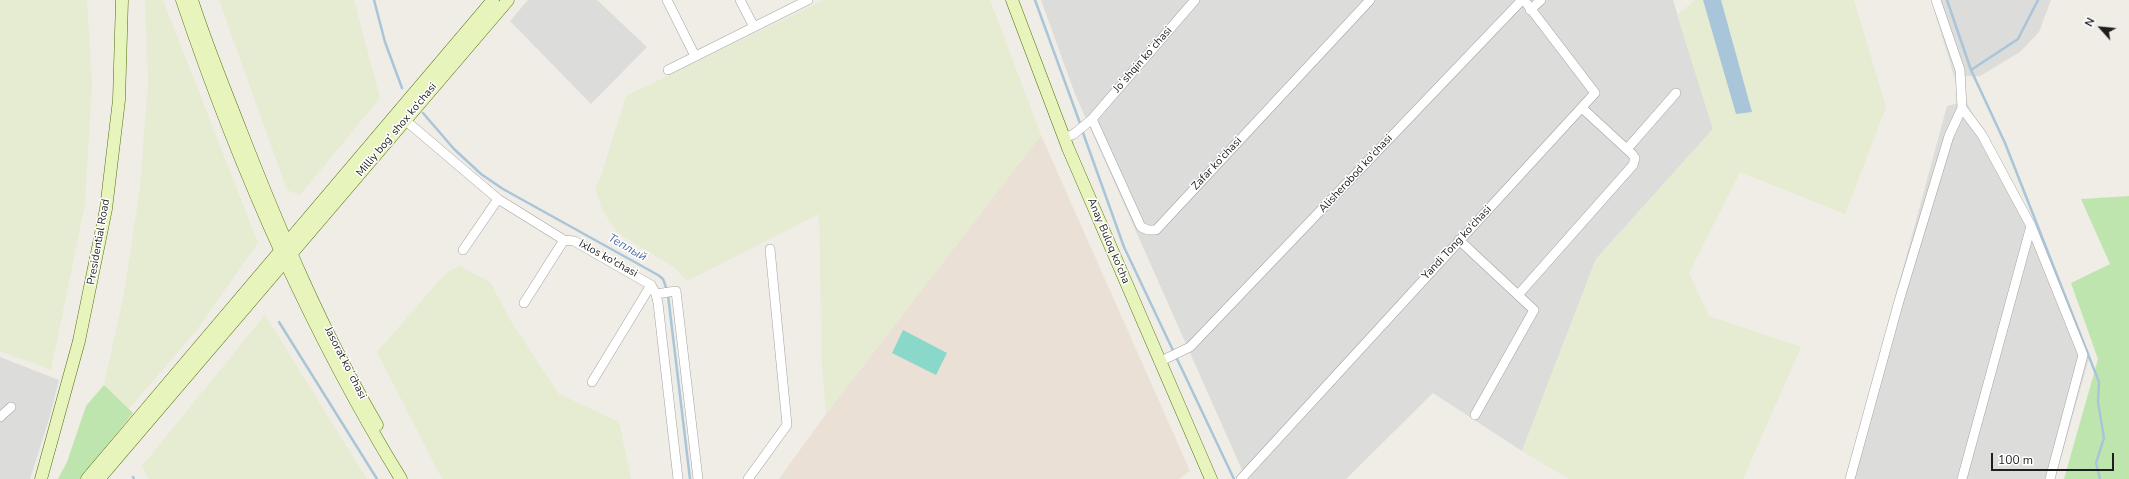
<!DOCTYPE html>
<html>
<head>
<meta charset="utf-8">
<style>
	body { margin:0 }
	#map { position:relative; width:2129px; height:479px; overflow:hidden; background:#efede5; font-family:"Nunito Sans",sans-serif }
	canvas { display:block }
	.north { position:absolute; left:2081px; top:8px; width:40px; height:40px; -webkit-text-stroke:3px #fff; paint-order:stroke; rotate:297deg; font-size:11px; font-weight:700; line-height:16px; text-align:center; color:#1e1e1e }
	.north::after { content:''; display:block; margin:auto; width:14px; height:18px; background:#1e1e1e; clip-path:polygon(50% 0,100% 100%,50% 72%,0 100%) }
	.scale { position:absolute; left:1991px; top:453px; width:123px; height:18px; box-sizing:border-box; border:2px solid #1e1e1e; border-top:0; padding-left:5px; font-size:12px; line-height:14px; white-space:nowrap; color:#1e1e1e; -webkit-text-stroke:3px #fff; paint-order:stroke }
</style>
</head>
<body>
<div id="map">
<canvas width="2129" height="479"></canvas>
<div class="north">N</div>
<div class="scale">100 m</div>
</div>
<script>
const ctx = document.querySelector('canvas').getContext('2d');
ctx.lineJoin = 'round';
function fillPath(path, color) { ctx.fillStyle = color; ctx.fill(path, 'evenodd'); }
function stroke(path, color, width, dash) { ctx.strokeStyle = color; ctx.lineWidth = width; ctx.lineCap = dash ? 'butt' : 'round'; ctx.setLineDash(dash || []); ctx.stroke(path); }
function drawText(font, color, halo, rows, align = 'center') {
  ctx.font = font + ' "Nunito Sans",sans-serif'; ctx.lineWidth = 3; ctx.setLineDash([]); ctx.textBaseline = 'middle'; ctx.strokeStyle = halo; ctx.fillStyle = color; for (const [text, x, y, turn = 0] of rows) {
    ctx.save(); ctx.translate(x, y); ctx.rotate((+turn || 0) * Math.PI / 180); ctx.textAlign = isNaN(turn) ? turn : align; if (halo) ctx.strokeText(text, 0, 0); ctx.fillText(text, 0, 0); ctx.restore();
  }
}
fillPath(new Path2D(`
	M528,0h69l50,47 -56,57 -81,-83z
	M1041,0h632l40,129 -117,130 -74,192 -89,-58 -87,86h-100l-171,-385z
	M1931,0h120l-12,32 -19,20 -40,24h-26z
	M1966,101l65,121 59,133 -35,124h-209l101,-373z
	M0,357l59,23 -9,36 -20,63h-30z`), '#dcdcdb');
fillPath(new Path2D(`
	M1041,135l149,336 -11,8h-400l47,-65z`), '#ebe0d5');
fillPath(new Path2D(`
	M0,0h87l5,83 -7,121 -34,166 -51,-19z
	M145,0h18l95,243 -62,88 -67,78 -25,-24 20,-92 16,-105 8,-105z
	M219,0h135l26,98 -80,97 -13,-5z
	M824,0h166l51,135 -215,279 -4,-47 -3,-153 -132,67 -12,-13 -57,-35 -16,-23 -7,-22 5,-9 26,-83z
	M1695,0h159l32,107 -41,107 -105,-42 -51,101 20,43 92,31 -58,132h-174l-47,-28 74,-192 117,-130 -36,-114z
	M459,266l31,16 22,41 47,71 60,28 12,57h-189l-65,-127 69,-79z
	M265,315l102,164h-218l-7,-13z`), '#e5ecd2');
fillPath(new Path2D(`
	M2129,196v283h-65l34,-120 -27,-76 39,-19 -29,-65z
	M104,385l29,28 -53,66h-22l9,-17 19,-56z`), '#bfe5af');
fillPath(new Path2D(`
	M903,330l44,23 -11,22 -44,-22z`), '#89d8c9');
fillPath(new Path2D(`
	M1703,0h18l31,112 -16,2z`), '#a9c5d9');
stroke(new Path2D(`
	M374,0l11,42 17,46
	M1035,0l46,126
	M1947,0l24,70 34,73 94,239 -1,20 6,36 -8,25 4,16
	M1971,70l47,-31 20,-39
	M423,113l31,36 27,25 22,15 155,86 5,4 4,11
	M1082,130l42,117 110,232
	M668,295l22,184
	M279,322l98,157
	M133,477l1,2`), '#a9c5d9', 2.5);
const street = new Path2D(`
	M667,0l28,56
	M740,0l14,27
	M1530,10l11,-10
	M668,70l140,-70
	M1962,108l20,27 49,91 52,129 -33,124
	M1092,119l49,108 7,3h8l214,-230
	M405,120l93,79 66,41 10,1 77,44 5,9 2,9 20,176
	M1064,138l10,-4 18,-15 103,-119
	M1627,149l49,-56
	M1459,240l75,70 -59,105
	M463,250l35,-51
	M656,294l20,-3 22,188
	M1518,295l115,-130 2,-7 -3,-4 -50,-46
	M524,303l40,-63
	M1159,362l31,-15 332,-347
	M592,382l59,-97
	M0,417l11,-10
	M748,479l39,-54 -17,-176
	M1241,479l354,-386 -71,-93
	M1850,479l49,-178 50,-165 13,-28 -2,-38 -24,-70
	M1962,479l69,-253`);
const secondary = new Path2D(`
	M182,0c56,166 127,329 219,479
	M192,0c14,44 32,87 49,131 39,100 82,201 136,294
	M1012,0l56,148 143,331
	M41,479l38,-138 27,-132 13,-109 3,-100
	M87,479l406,-479
	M99,479l409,-479`);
stroke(street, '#a2a2a2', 10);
stroke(secondary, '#516e0d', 13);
stroke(street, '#fff', 9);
stroke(secondary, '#e7f5bd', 12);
drawText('11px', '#1e1e1e', '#fff', [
	["Joʼshqin koʼchasi",1143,60,-49],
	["Milliy bog‘ shox ko‘chasi",397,130,-50],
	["Zafar ko'chasi",1217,164,-47],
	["Alisherobod ko'chasi",1356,174,-47],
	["Anay Buloq ko'cha",1108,241,67],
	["Presidential Road",99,242,-80],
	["Yandi Tong ko'chasi",1457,243,-47],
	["Ixlos ko'chasi",608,259,29],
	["Jasorat koʻchasi",345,363,63]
]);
drawText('italic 12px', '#516ca7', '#fff', [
	["Теплый",627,248,30]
]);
</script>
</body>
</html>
